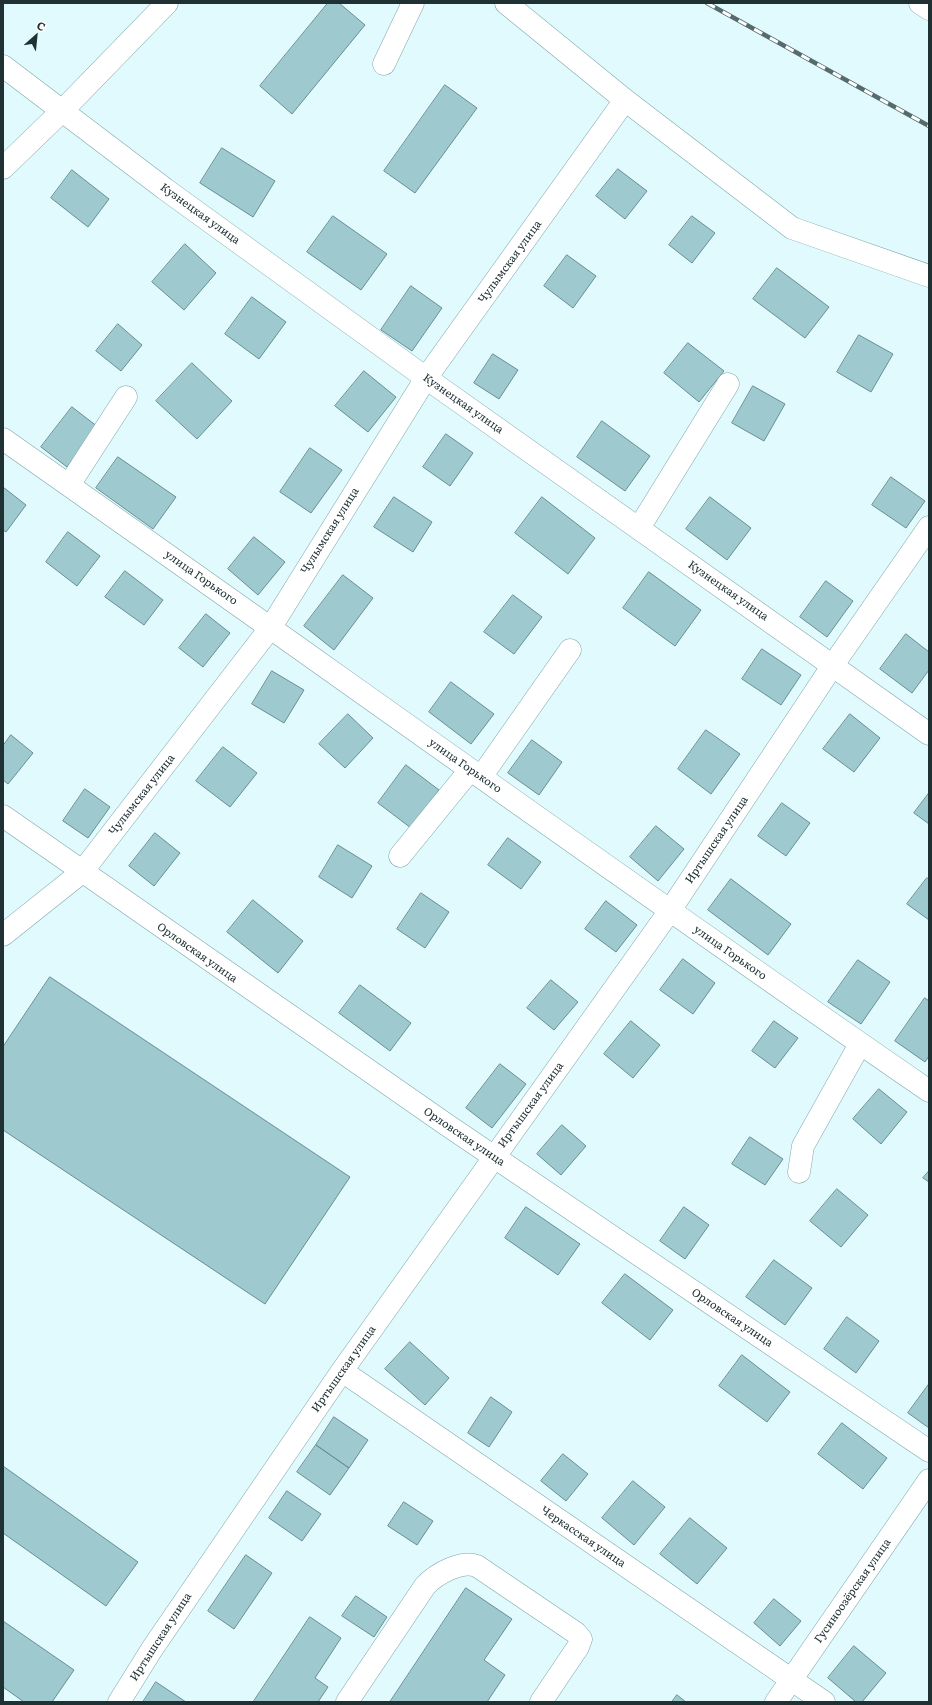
<!DOCTYPE html>
<html>
<head>
<meta charset="utf-8">
<style>
	body { margin:0 }
	#map { position:relative; width:932px; height:1705px; overflow:hidden; background:#e0fafd; font-family:Literata,serif }
	canvas { display:block }
	.frame { position:absolute; inset:0; border:4px solid #203133; pointer-events:none }
	.north { position:absolute; left:16px; top:16px; width:40px; height:40px; -webkit-text-stroke:3px #fff; paint-order:stroke; rotate:27deg; font-size:11px; font-weight:700; line-height:16px; text-align:center; color:#203133 }
	.north::after { content:''; display:block; margin:auto; width:14px; height:18px; background:#203133; clip-path:polygon(50% 0,100% 100%,50% 72%,0 100%) }
</style>
</head>
<body>
<div id="map">
<canvas width="932" height="1705"></canvas>
<div class="frame"></div>
<div class="north">С</div>
</div>
<script>
const ctx = document.querySelector('canvas').getContext('2d');
ctx.lineJoin = 'round';
function fillPath(path, color) { ctx.fillStyle = color; ctx.fill(path, 'evenodd'); }
function stroke(path, color, width, dash) { ctx.strokeStyle = color; ctx.lineWidth = width; ctx.lineCap = dash ? 'butt' : 'round'; ctx.setLineDash(dash || []); ctx.stroke(path); }
function drawText(font, color, halo, rows, align = 'center') {
  ctx.font = font + ' Literata,serif'; ctx.lineWidth = 3; ctx.setLineDash([]); ctx.textBaseline = 'middle'; ctx.strokeStyle = halo; ctx.fillStyle = color; for (const [text, x, y, turn = 0] of rows) {
    ctx.save(); ctx.translate(x, y); ctx.rotate((+turn || 0) * Math.PI / 180); ctx.textAlign = isNaN(turn) ? turn : align; if (halo) ctx.strokeText(text, 0, 0); ctx.fillText(text, 0, 0); ctx.restore();
  }
}
const building = new Path2D(`
	M328,3h11l26,22 -73,89 -32,-28z
	M445,85l32,23 -62,85 -31,-22z
	M222,148l53,33 -22,36 -53,-34z
	M618,169l29,22 -22,28 -29,-23z
	M72,170l37,29 -21,28 -37,-29z
	M333,216l54,38 -26,36 -54,-38z
	M692,216l23,17 -23,30 -23,-18z
	M185,244l31,29 -32,37 -32,-28z
	M567,255l29,21 -23,32 -29,-22z
	M777,268l52,39 -24,31 -52,-39z
	M411,286l31,22 -30,43 -31,-21z
	M252,297l34,25 -27,37 -34,-25z
	M118,324l24,21 -21,26 -25,-20z
	M859,335l34,19 -22,38 -34,-20z
	M688,343l36,28 -25,31 -35,-29z
	M493,354l25,16 -19,29 -25,-16z
	M192,363l40,38 -35,38 -41,-38z
	M364,371l32,26 -28,35 -33,-26z
	M753,386l32,18 -21,37 -32,-18z
	M72,407l26,20 -31,40 -26,-20z
	M602,421l48,35 -25,35 -48,-34z
	M446,434l27,19 -23,33 -27,-19z
	M310,448l32,22 -31,43 -31,-21z
	M118,457l58,40 -23,32 -57,-41z
	M891,477l34,24 -19,27 -34,-23z
	M3,487l23,18 -20,27 -3,-2z
	M394,497l38,25 -19,30 -39,-25z
	M542,497l53,41 -27,36 -53,-41z
	M710,497l41,31 -24,32 -41,-31z
	M68,532l32,24 -23,30 -31,-24z
	M254,537l31,25 -27,33 -30,-26z
	M125,571l38,29 -19,25 -39,-28z
	M649,572l52,38 -26,36 -52,-38z
	M343,575l30,23 -39,52 -30,-24z
	M826,581l27,20 -26,36 -27,-20z
	M513,595l29,22 -28,37 -30,-22z
	M206,614l24,19 -27,34 -24,-19z
	M906,634l23,18v18l-17,23 -32,-24z
	M762,649l39,26 -20,30 -39,-26z
	M272,671l32,19 -20,33 -32,-19z
	M451,682l43,32 -23,30 -42,-32z
	M348,714l25,24 -28,30 -26,-24z
	M850,714l30,24 -26,34 -31,-23z
	M706,730l34,24 -29,40 -33,-25z
	M11,735l22,18 -25,31 -5,-4v-34z
	M532,740l30,22 -23,33 -31,-22z
	M223,747l34,26 -27,34 -34,-26z
	M406,765l33,25 -28,38 -33,-25z
	M85,789l25,18 -22,31 -25,-17z
	M929,793v31l-15,-11z
	M782,803l28,20 -24,33 -28,-20z
	M656,826l28,23 -26,32 -28,-24z
	M155,833l25,20 -26,33 -25,-20z
	M508,838l33,24 -20,27 -33,-24z
	M338,845l34,21 -20,32 -33,-21z
	M927,878l2,1v41l-22,-16z
	M731,879l60,45 -23,31 -60,-45z
	M421,893l28,19 -24,36 -28,-19z
	M253,900l50,41 -25,32 -51,-41z
	M606,901l31,24 -21,27 -31,-23z
	M683,959l32,24 -22,31 -33,-24z
	M858,960l32,22 -29,42 -33,-22z
	M50,977l300,200 -85,127 -262,-174v-83z
	M551,980l27,22 -24,28 -27,-22z
	M360,985l51,38 -21,28 -51,-38z
	M925,998l4,3v55l-4,6 -30,-21z
	M631,1021l29,24 -27,33 -29,-24z
	M774,1021l24,17 -23,30 -23,-17z
	M500,1064l26,20 -34,44 -26,-20z
	M879,1089l28,23 -26,32 -28,-25z
	M562,1125l24,21 -25,29 -24,-21z
	M750,1137l33,22 -18,26 -33,-21z
	M929,1171v11l-6,-4z
	M837,1189l31,26 -27,32 -31,-26z
	M526,1207l54,37 -22,31 -53,-37z
	M684,1207l25,18 -24,34 -25,-18z
	M774,1260l38,28 -27,37 -39,-28z
	M625,1274l48,36 -23,30 -48,-37z
	M847,1317l32,24 -23,32 -32,-24z
	M410,1342l39,36 -24,27 -40,-36z
	M742,1355l48,37 -23,30 -48,-36z
	M929,1384v44l-21,-15z
	M491,1397l21,15 -23,35 -21,-14z
	M334,1417l34,23 -19,28 -33,-23z
	M842,1423l45,35 -24,31 -45,-35z
	M316,1445l33,23 -19,27 -33,-23z
	M563,1454l25,20 -22,27 -25,-20z
	M3,1466l135,96 -32,44 -103,-73z
	M633,1481l32,26 -31,38 -32,-27z
	M287,1491l34,23 -19,27 -33,-23z
	M404,1502l29,19 -16,24 -29,-19z
	M690,1518l37,30 -30,36 -37,-30z
	M246,1555l26,18 -38,56 -26,-18z
	M466,1588l46,31 -28,41 21,15 -18,27h-97z
	M356,1596l31,21 -13,20 -32,-21z
	M774,1599l27,22 -21,25 -26,-23z
	M310,1617l31,21 -26,40 13,9 -10,15h-63l-1,-1z
	M3,1621l71,49 -22,32h-28l-21,-15z
	M854,1646l32,27 -24,29h-6l-28,-24z
	M156,1682l30,20h-43z
	M677,1695l9,7h-14z`);
fillPath(building, '#9ec9ce');
stroke(building, '#668f94', 1);
const minor = new Path2D(`
	M506,3l119,97 167,128 137,48
	M920,3l9,6
	M384,64l29,-61
	M3,66l162,123 261,189 503,356
	M3,168l59,-57 105,-108
	M3,439c309,217 615,438 926,652
	M69,485l57,-88
	M639,528l89,-144
	M481,777l89,-127
	M3,816l444,309 482,326
	M400,856l70,-86
	M3,935l79,-63 189,-245 155,-249 199,-278
	M799,1172l4,-26 57,-102
	M342,1371l482,331
	M119,1702l33,-53 190,-278 327,-459 164,-247 96,-138
	M347,1702l78,-116c11,-12 36,-26 52,-20l99,67 5,6 -3,8 -37,55
	M776,1702l153,-222`);
stroke(minor, '#7da6ab', 23);
stroke(minor, '#fff', 22);
const rail = new Path2D(`
	M707,3l222,123`);
stroke(rail, '#576b6d', 4.5);
stroke(rail, '#fff', 3, [9]);
drawText('11px', '#203133', '#fff', [
	["Кузнецкая улица",200,214,36],
	["Чулымская улица",510,262,-54],
	["Кузнецкая улица",463,404,35],
	["Чулымская улица",330,531,-58],
	["улица Горького",201,578,35],
	["Кузнецкая улица",728,591,35],
	["улица Горького",465,766,35],
	["Чулымская улица",142,795,-52],
	["Иртышская улица",717,840,-56],
	["Орловская улица",197,953,35],
	["улица Горького",730,953,35],
	["Иртышская улица",531,1105,-54],
	["Орловская улица",464,1137,34],
	["Орловская улица",732,1318,34],
	["Иртышская улица",344,1369,-55],
	["Черкасская улица",583,1537,34],
	["Гусиноозёрская улица",853,1591,-55],
	["Иртышская улица",161,1637,-57]
]);
</script>
</body>
</html>
